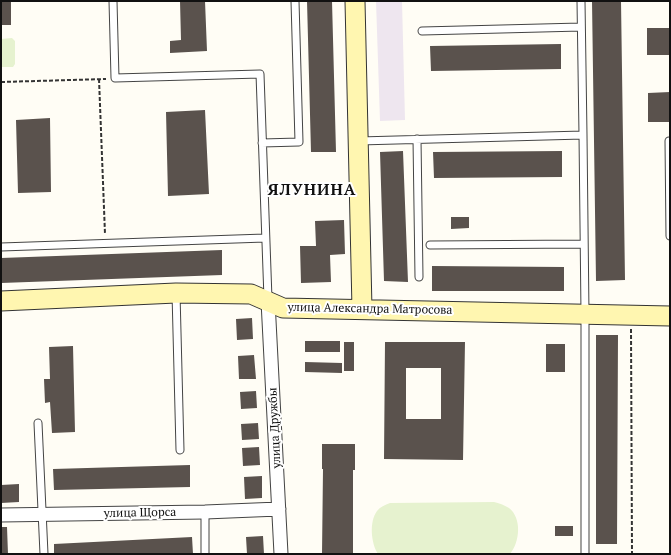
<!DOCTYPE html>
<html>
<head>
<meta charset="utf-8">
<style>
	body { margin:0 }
	#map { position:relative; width:671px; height:555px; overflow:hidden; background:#fffdf5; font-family:"PT Serif",serif }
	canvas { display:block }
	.frame { position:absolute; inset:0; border:2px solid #111; pointer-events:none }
</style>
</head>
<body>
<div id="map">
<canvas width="671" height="555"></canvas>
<div class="frame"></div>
</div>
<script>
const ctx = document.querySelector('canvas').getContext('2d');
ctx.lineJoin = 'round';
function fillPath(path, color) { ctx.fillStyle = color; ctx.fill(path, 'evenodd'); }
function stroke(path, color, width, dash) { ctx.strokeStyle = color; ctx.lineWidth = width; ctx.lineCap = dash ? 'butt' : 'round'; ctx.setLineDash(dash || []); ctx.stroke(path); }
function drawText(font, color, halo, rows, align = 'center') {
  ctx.font = font + ' "PT Serif",serif'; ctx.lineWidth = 4; ctx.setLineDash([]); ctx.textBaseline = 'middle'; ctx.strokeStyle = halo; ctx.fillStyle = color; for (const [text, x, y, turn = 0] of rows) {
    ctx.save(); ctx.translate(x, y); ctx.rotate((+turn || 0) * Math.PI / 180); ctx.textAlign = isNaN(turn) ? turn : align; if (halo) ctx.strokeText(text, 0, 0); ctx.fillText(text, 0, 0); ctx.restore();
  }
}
fillPath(new Path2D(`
	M376,1h26l3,119 -25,1z`), '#eee6ef');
fillPath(new Path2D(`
	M12,38l3,3v23l-2,3h-12v-28z
	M494,502c5,1 10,3 15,6 13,10 11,34 1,46h-132c-7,-11 -9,-32 -1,-43 3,-4 8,-6 13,-8z`), '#e6f2cf');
fillPath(new Path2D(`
	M1,1h10v24h-10z
	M180,1h25l2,50 -37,2v-12l11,-1z
	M307,1h25l4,151h-25z
	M592,1h29l4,279 -29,1z
	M647,28h23v27h-23z
	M561,44v25l-130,2 -1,-25z
	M670,92v30h-22v-29z
	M205,110l4,84 -41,2 -2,-84z
	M50,118l1,74 -33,1 -2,-73z
	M403,151l5,131 -24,-1 -4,-129z
	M562,151v26l-128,1 -1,-26z
	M451,217h18v11l-18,1z
	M344,220l1,34 -15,1 1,27 -30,1 -1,-37h16l-1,-25z
	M222,250v25l-221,8v-25z
	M432,266l132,1v24h-132z
	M252,318l1,21 -16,1 -1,-21z
	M596,335h22l-1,209h-21z
	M305,341h35v11h-35z
	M344,342h10v29h-10z
	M385,342h80l-2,118 -79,-1zM406,368h35v51h-35z
	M546,344h19v28h-19z
	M73,346l2,86 -23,1 -2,-31 -5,1 -1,-24h6l-1,-32z
	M254,355l2,24h-17l-1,-23z
	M305,362l37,1v10l-37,-1z
	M256,391l1,17 -16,1 -1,-17z
	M258,423l1,16 -17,1 -1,-16z
	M322,444h33v26h-2v84h-31l1,-85h-1z
	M259,447l1,18 -17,1 -1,-18z
	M190,465v22l-136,3 -1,-21z
	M262,476v22l-17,1 -1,-22z
	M19,484v18l-18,1v-18z
	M555,526h18v10h-18z
	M1,527h6l1,27h-7z
	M263,536l1,18h-17l-1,-17z
	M192,537l1,17h-139v-10z`), '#5a524d');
const lane = new Path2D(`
	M113,1l2,77 145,-4 8,225
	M581,1l2,134
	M422,31l159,-4
	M417,139l2,138
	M359,141l224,-6 2,179v240
	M669,141l1,95
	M262,143l37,-1 -4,-141
	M430,245l154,-1
	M1,247l264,-9
	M176,293l4,157
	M38,423l6,131
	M205,512v42`);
const street = new Path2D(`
	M268,301l13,253
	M1,515l204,-3 74,-3`);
const secondary = new Path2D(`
	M355,1l7,308
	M1,301l175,-8 75,1 32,14 387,8`);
stroke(lane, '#444', 9);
stroke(street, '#444', 15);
stroke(secondary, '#333', 21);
stroke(new Path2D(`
	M99,79l6,155
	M1,82l105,-3
	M631,329l1,225`), '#333', 2, [4, 2]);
stroke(lane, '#fff', 7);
stroke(street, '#fff', 13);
stroke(secondary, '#fff6b0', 19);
drawText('12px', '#111', '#fff', [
	["улица Александра Матросова",370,309,1],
	["улица Дружбы",275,428,-93],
	["улица Щорса",140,513,-1]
]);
ctx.letterSpacing = '1px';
drawText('bold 16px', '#111', '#fff', [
	["ЯЛУНИНА",312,190]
]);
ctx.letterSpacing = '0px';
</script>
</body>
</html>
